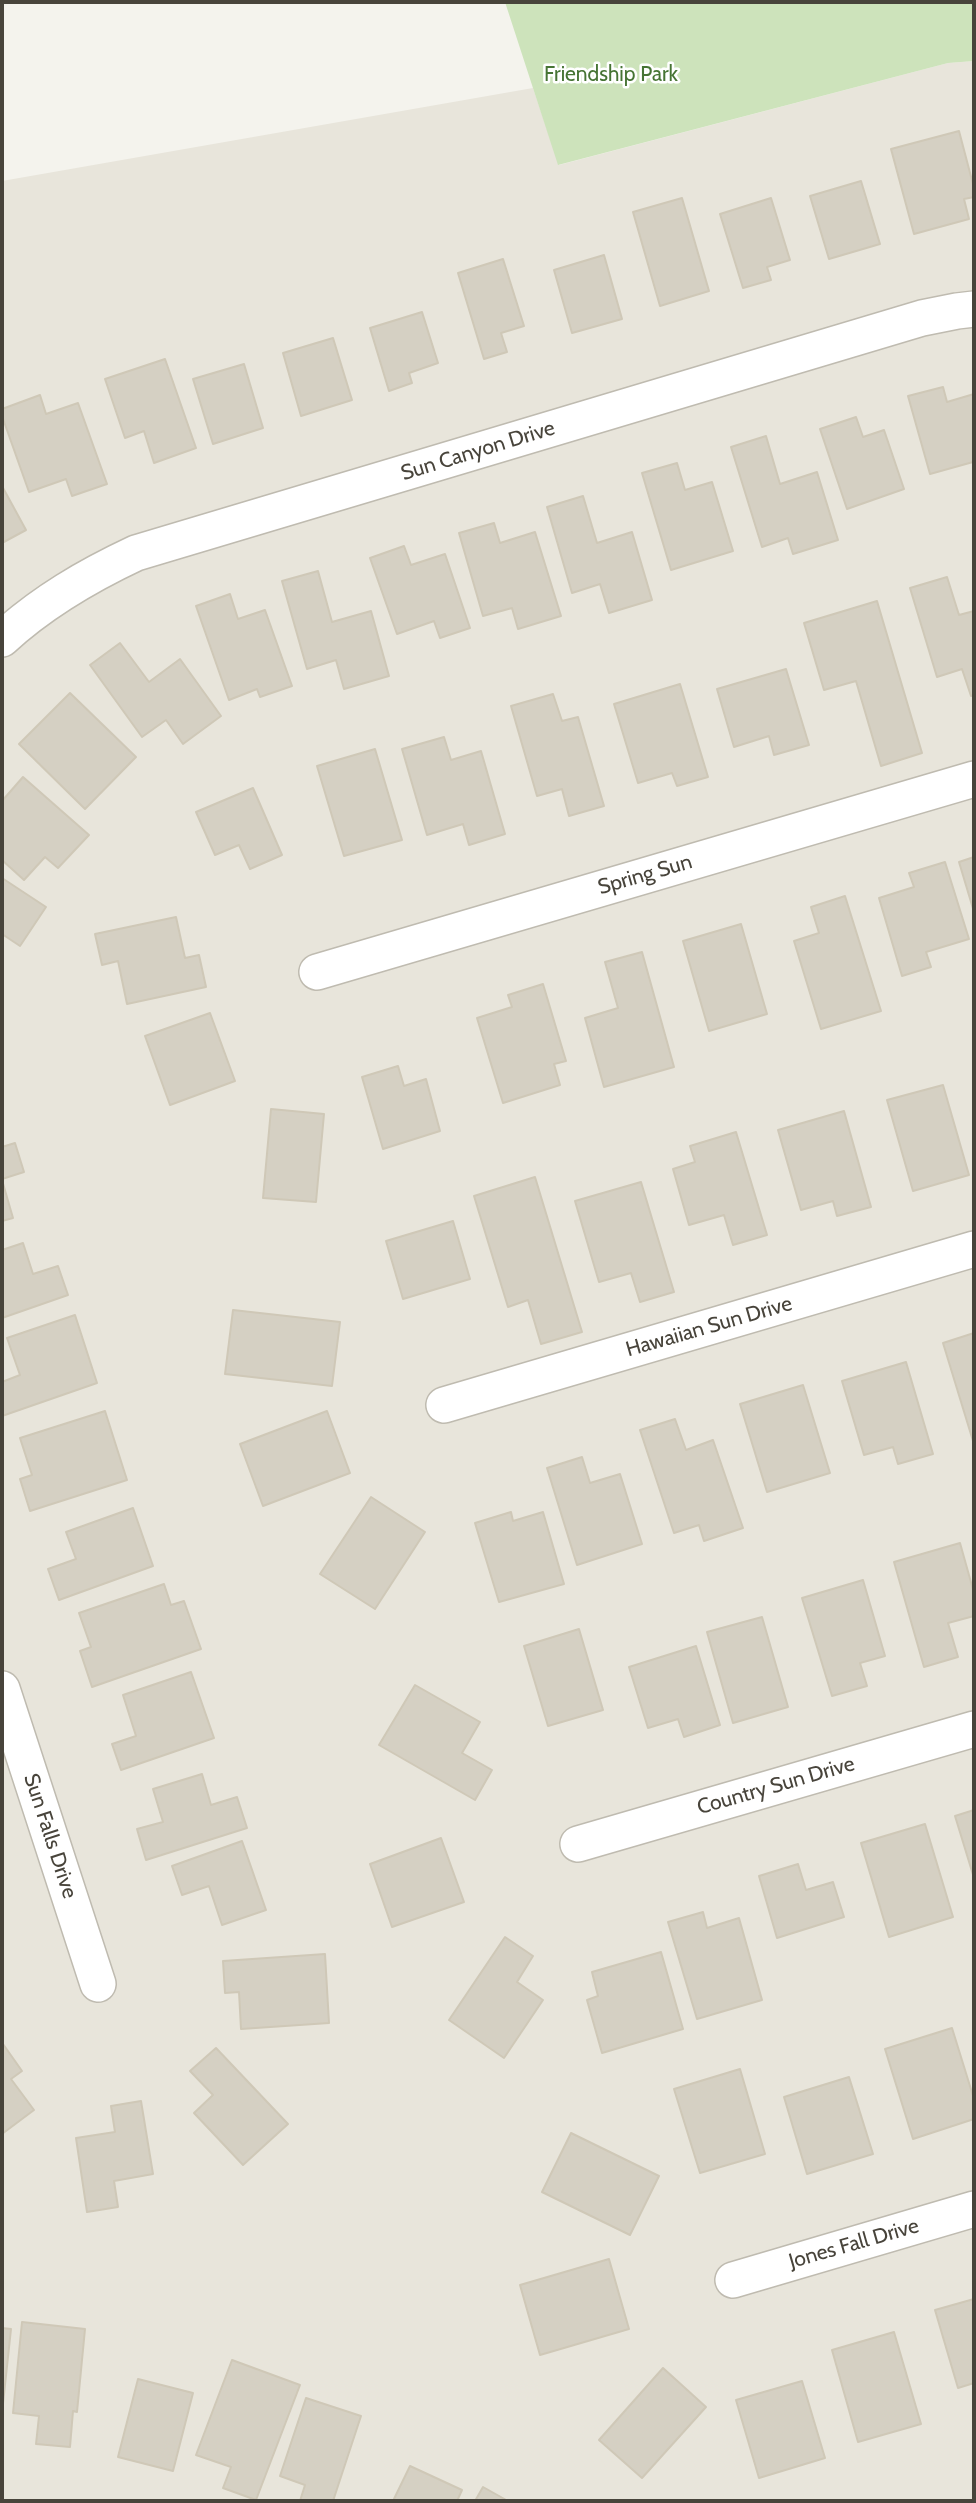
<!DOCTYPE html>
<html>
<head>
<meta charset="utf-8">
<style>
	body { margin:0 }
	#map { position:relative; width:976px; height:2503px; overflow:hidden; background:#f4f3ed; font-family:Cabin,sans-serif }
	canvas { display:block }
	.frame { position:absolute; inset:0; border:4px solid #48443b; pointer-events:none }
</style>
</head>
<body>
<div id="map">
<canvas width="976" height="2503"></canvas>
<div class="frame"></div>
</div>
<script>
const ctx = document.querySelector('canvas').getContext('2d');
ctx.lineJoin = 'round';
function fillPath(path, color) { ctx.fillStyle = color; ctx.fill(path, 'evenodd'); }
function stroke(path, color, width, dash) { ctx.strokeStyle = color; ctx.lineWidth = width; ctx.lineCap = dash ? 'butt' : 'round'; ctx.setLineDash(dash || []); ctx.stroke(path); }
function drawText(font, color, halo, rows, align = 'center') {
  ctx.font = font + ' Cabin,sans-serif'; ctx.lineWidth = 5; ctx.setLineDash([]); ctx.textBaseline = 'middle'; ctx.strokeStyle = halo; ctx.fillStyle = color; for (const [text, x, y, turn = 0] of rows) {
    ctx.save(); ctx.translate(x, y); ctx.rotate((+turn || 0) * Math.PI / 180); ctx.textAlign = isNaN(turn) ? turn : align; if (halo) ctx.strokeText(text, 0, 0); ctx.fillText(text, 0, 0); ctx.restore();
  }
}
fillPath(new Path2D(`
	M974,61v2440h-972v-2320l531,-93 26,77 389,-102z`), '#e8e5db');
fillPath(new Path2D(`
	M505,2h469v59l-26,2 -390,102z`), '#cde3bb');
const building = new Path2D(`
	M959,131l15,57v9l-10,2 5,20 -55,15 -23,-85z
	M861,181l19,63 -51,15 -19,-63z
	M682,198l27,93 -49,15 -27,-94z
	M771,198l19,62 -23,7 4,13 -28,8 -23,-74z
	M604,255l18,64 -50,14 -18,-63z
	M503,259l21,67 -23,7 6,19 -23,7 -26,-86z
	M422,312l16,51 -29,10 3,10 -23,8 -19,-63z
	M333,338l19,62 -51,16 -18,-63z
	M165,359l31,89 -42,15 -10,-32 -19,7 -20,-59z
	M244,364l19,64 -50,16 -20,-65z
	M943,387l4,15 27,-8v73l-1,-5 -43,12 -22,-78z
	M40,395l6,19 32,-11 29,81 -35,12 -6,-17 -37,13 -27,-76v-7z
	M856,417l7,20 21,-7 20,59 -57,20 -27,-80z
	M766,436l14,48 37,-12 21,68 -45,14 -5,-16 -26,9 -31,-100z
	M677,463l8,27 27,-8 21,69 -62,19 -29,-97z
	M2,486l24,44 -24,13z
	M583,496l14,47 35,-11 20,68 -43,13 -9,-29 -28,9 -25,-86z
	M494,523l6,20 35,-11 26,84 -43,13 -6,-21 -29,8 -24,-83z
	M404,546l7,19 34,-11 25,74 -30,10 -6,-17 -37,13 -27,-76z
	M318,571l14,51 39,-11 18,65 -45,13 -8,-29 -29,9 -25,-88z
	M947,577l12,38 15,-4v84l-3,1 -9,-27 -25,8 -27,-89z
	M230,594l8,25 27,-9 27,76 -32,11 -3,-8 -28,11 -33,-94z
	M877,601l45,152 -41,13 -25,-85 -32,9 -20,-67z
	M120,643l29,39 31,-23 41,57 -38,28 -17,-24 -24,17 -52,-72z
	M786,669l23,76 -35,10 -5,-19 -35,11 -17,-58z
	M680,684l28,93 -31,9 -5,-13 -34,10 -24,-79z
	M70,693l66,64 -51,52 -66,-65z
	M553,694l9,27 16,-4 26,89 -35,10 -7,-27 -25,7 -26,-90z
	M444,737l7,23 30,-9 24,83 -36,11 -6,-21 -36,11 -25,-86z
	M375,749l27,91 -58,16 -27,-90z
	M23,777l66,58 -31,33 -13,-11 -21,23 -22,-20v-59z
	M253,788l29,67 -32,14 -11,-24 -24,10 -19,-43z
	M974,857v55l-15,-50z
	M945,862l24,77 -43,13 5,15 -29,9 -23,-78 35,-11 -5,-14z
	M2,878l44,29 -26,39 -18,-12z
	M845,896l36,115 -60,18 -27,-88 25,-8 -8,-26z
	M176,917l9,41 14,-3 7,32 -79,17 -9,-43 -16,4 -7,-31z
	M741,924l26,90 -58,17 -26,-90z
	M642,952l32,115 -70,20 -19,-69 33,-10 -13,-46z
	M543,984l23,77 -12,3 6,21 -57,18 -26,-85 35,-11 -4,-12z
	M210,1013l25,68 -65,24 -25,-69z
	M398,1066l6,20 22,-7 14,52 -57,18 -21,-72z
	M943,1085l26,90 -56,16 -26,-91z
	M271,1109l53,5 -8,88 -53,-4z
	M844,1111l27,96 -34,9 -4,-15 -32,9 -23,-80z
	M736,1132l31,103 -34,10 -9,-30 -35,10 -16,-56 22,-7 -5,-16z
	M15,1143l9,29 -22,7v-32z
	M535,1177l47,155 -41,12 -13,-44 -20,7 -34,-111z
	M2,1180l11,38 -11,3z
	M641,1182l33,110 -34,10 -9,-29 -32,9 -24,-81z
	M453,1221l17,58 -67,20 -17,-58z
	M23,1243l10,31 25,-8 10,29 -66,23v-68z
	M233,1310l107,12 -8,64 -107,-12z
	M75,1315l22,68 -95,33v-34l18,-7 -13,-37z
	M974,1333v108h-1l-30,-98z
	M906,1362l27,92 -35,10 -5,-17 -29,8 -22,-74z
	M803,1385l27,88 -63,19 -27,-88z
	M105,1411l22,69 -97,31 -10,-32 12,-4 -12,-37z
	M327,1411l23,62 -87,33 -23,-62z
	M675,1419l11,31 27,-10 30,88 -39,13 -5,-16 -25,8 -34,-103z
	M582,1457l8,26 30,-9 22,70 -65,21 -30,-97z
	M371,1497l54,35 -50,77 -55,-35z
	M133,1508l20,58 -94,34 -11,-31 28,-10 -10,-27z
	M511,1512l2,9 30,-9 21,72 -65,18 -24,-79z
	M960,1543l14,50v23l-26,7 10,34 -34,10 -30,-105z
	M863,1580l22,76 -25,7 7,23 -35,10 -30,-98z
	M164,1584l7,21 13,-4 17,48 -109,38 -12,-36 11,-4 -12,-34z
	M762,1617l26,90 -55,16 -26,-91z
	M579,1629l24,81 -55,16 -24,-80z
	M696,1646l24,79 -36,12 -6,-18 -30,9 -19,-61z
	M191,1672l23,66 -93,32 -9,-26 24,-8 -13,-41z
	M415,1685l65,37 -18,31 30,17 -17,30 -96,-55z
	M202,1774l9,31 26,-8 10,31 -101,32 -9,-31 26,-7 -10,-33z
	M974,1810v68l-19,-62z
	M925,1824l28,93 -64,20 -28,-94z
	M441,1838l23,64 -72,25 -22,-63z
	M242,1841l24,69 -44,15 -13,-39 -27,9 -10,-29z
	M798,1864l8,26 27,-8 11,35 -67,21 -18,-62z
	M703,1912l4,16 32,-10 23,82 -65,19 -29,-97z
	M505,1937l28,19 -16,26 26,18 -39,58 -55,-38z
	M661,1952l22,77 -81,24 -15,-53 11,-4 -6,-24z
	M325,1954l4,69 -88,6 -2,-37 -14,1 -2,-32z
	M952,2028l22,71v20l-61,20 -28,-90z
	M3,2044l19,27 -11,8 23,31 -32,24z
	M216,2048l72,76 -45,41 -49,-52 19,-18 -23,-24z
	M740,2069l25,85 -65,19 -26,-84z
	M849,2077l24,77 -66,20 -23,-77z
	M141,2101l12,73 -39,7 4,26 -31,5 -11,-74 39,-6 -4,-26z
	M571,2133l88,43 -29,59 -88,-43z
	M609,2259l20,70 -89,26 -20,-70z
	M974,2299v84l-16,5 -23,-78z
	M22,2322l63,7 -8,83 -4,-1 -3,36 -34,-3 3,-28 -26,-3z
	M2,2328l9,1 -9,84z
	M894,2332l27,92 -63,18 -26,-92z
	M232,2360l68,25 -44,115 -33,-12 8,-21 -35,-12z
	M663,2368l43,39 -64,71 -43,-38z
	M138,2379l55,14 -20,78 -55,-14z
	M802,2381l23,77 -66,20 -23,-78z
	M306,2398l55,18 -28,85h-33l5,-16 -25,-9z
	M410,2466l52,24 -5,11h-64z
	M483,2487l25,14h-33z`);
fillPath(building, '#d5d0c3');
stroke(building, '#cfc8b7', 2);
const street = new Path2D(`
	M2,639c40,-37 85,-63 134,-86l786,-235 35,-7 17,-2
	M317,972l657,-193
	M444,1405l530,-156
	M2,1689l96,295
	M578,1844l396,-115
	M733,2280l241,-71`);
stroke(street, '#bfbbb0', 38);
stroke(street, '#fff', 35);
drawText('21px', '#467434', '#fff', [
	["Friendship Park",611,75]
]);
drawText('21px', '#48443b', '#fff', [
	["Sun Canyon Drive",478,451,-17],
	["Spring Sun",645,875,-16],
	["Hawaiian Sun Drive",709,1327,-16],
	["Country Sun Drive",776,1786,-16],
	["Sun Falls Drive",50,1836,72],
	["Jones Fall Drive",854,2244,-16]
]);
</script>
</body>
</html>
